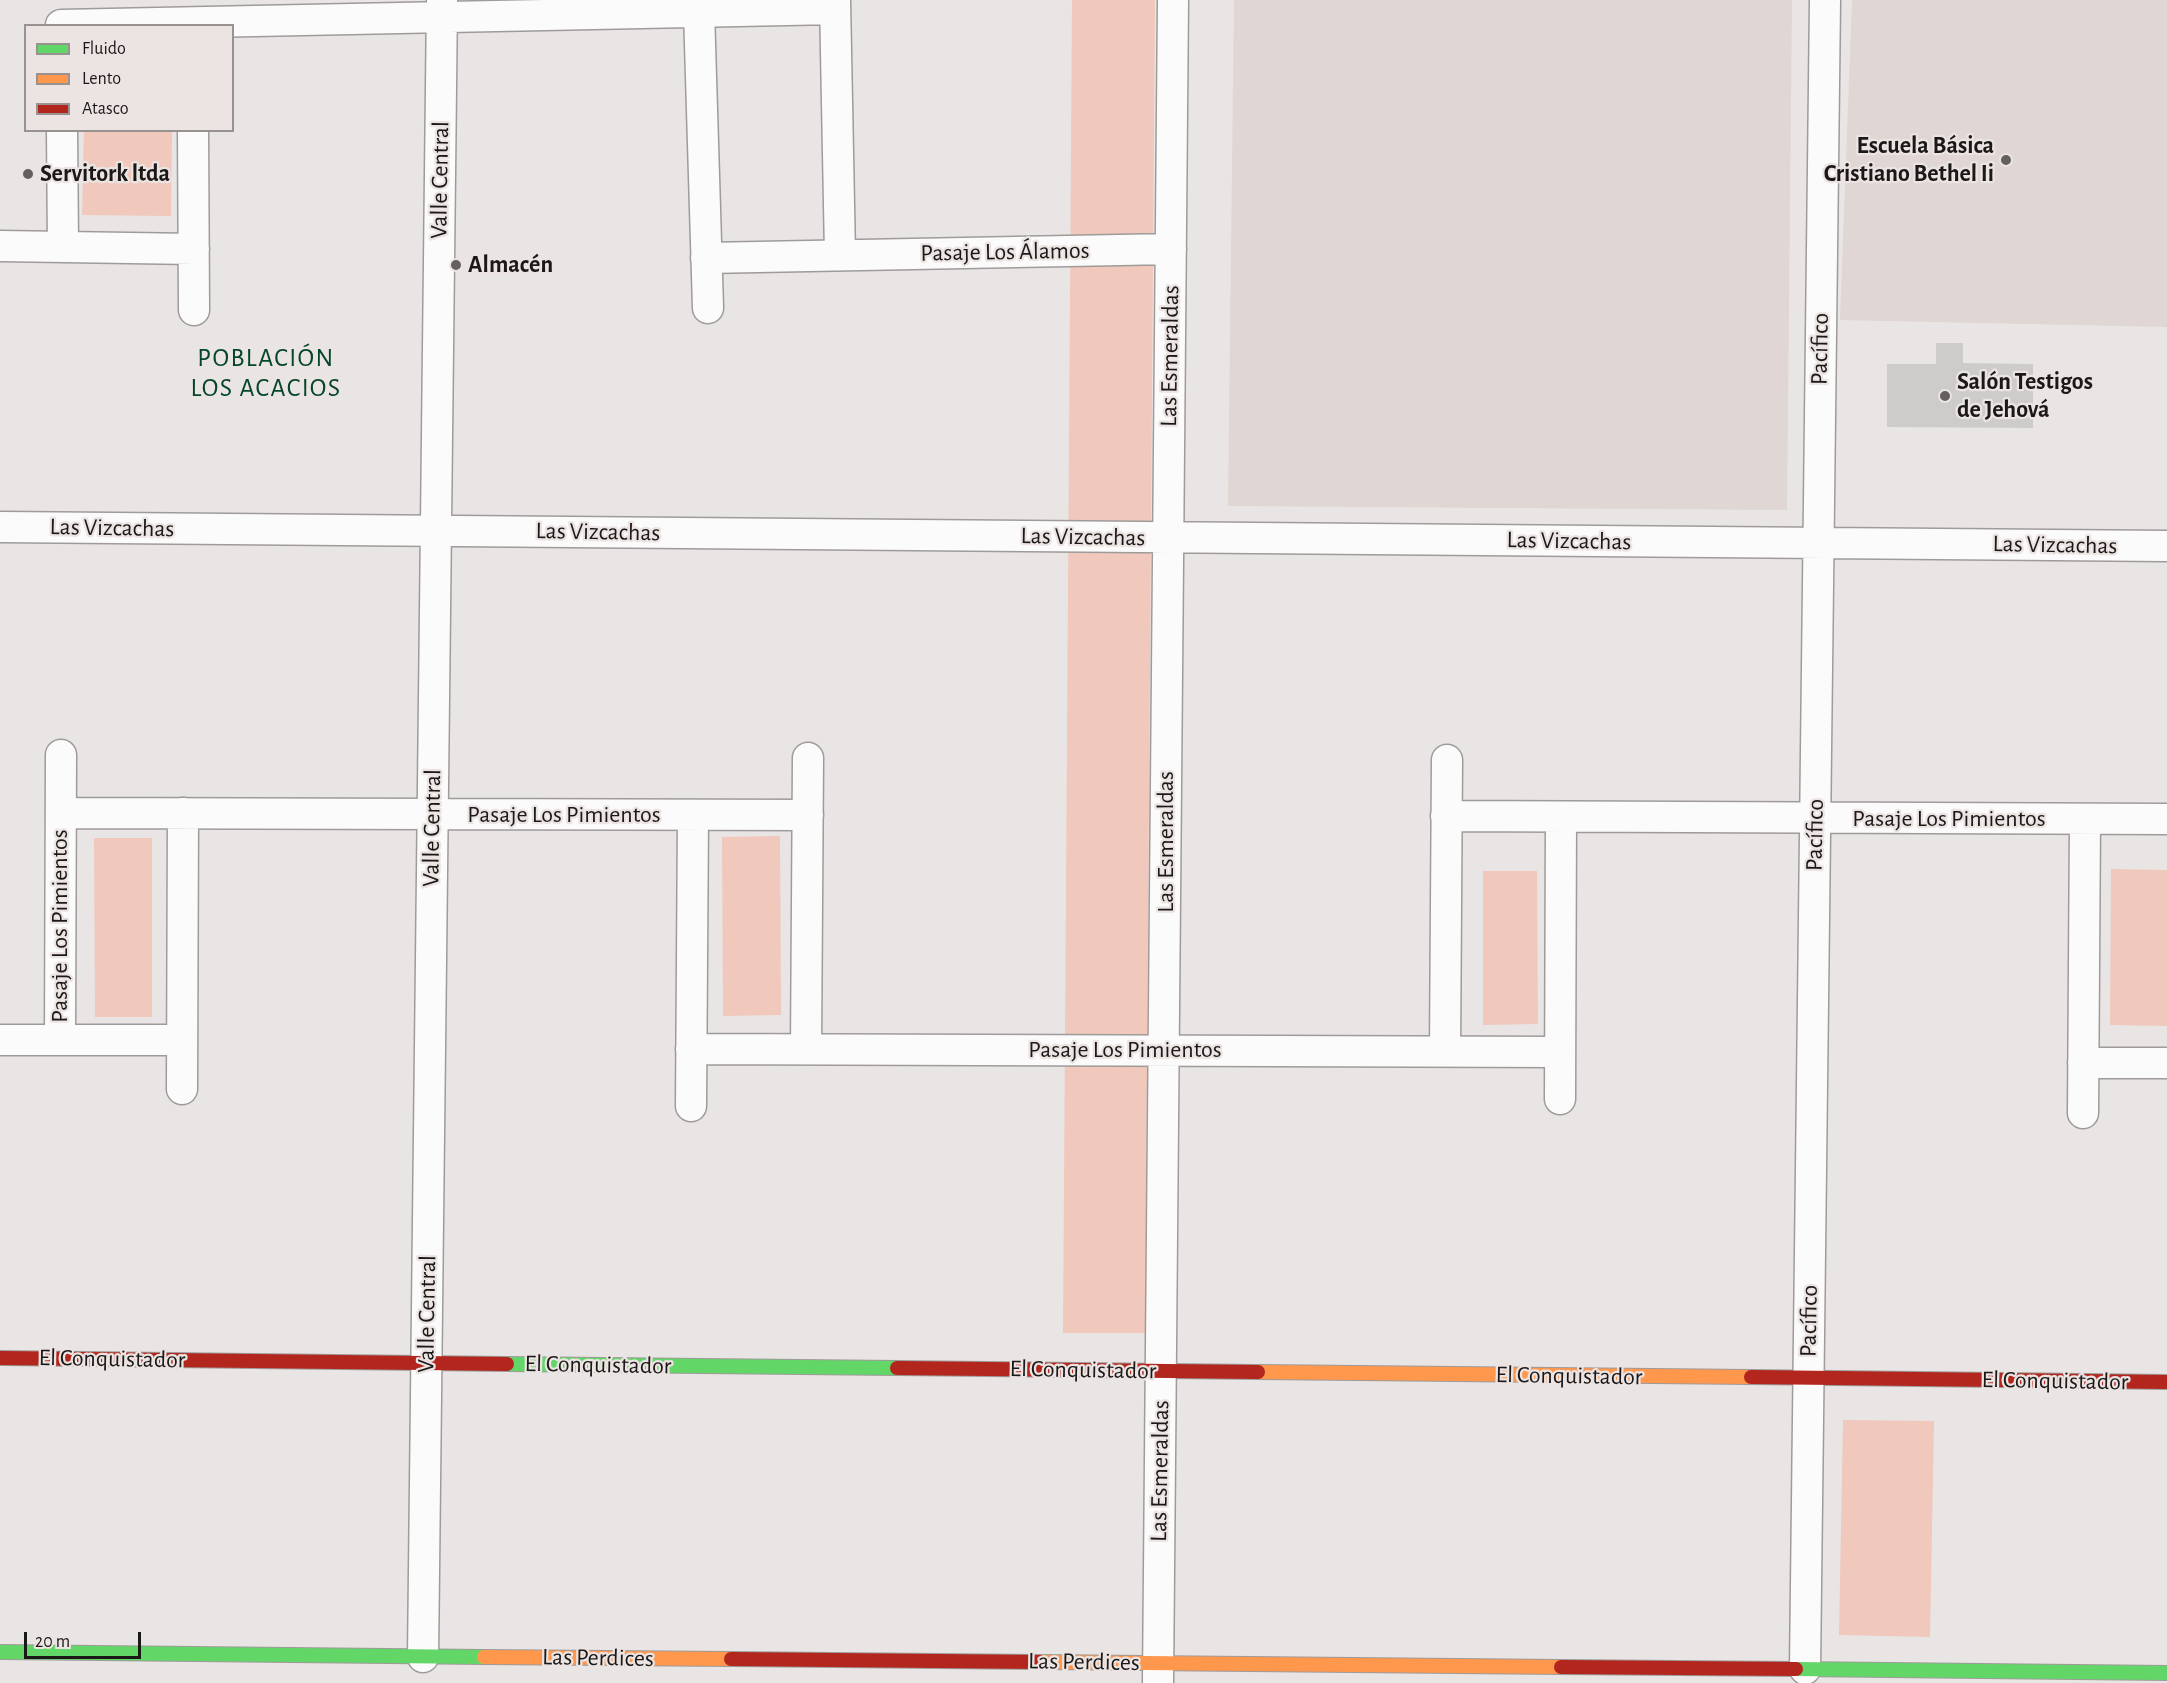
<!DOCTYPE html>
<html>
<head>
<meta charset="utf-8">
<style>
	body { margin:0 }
	#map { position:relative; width:2167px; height:1683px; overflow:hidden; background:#e9e5e4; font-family:"Alegreya Sans",sans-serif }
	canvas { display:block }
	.legend { position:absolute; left:24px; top:24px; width:210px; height:108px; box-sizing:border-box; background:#ebe4e2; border:2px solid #989391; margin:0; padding:8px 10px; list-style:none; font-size:18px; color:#1b1918 }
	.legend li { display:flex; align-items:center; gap:12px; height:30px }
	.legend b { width:30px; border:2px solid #989391 }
	.scale { position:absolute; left:24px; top:1632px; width:117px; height:27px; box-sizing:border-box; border:3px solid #1b1918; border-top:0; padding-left:8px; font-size:18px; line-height:21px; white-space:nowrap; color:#1b1918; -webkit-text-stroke:4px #ebe4e2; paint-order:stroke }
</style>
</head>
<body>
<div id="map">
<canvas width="2167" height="1683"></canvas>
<ul class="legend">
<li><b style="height:8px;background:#63d668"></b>Fluido</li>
<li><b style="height:8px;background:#ff974d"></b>Lento</li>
<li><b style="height:8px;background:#b3261e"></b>Atasco</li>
</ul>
<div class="scale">20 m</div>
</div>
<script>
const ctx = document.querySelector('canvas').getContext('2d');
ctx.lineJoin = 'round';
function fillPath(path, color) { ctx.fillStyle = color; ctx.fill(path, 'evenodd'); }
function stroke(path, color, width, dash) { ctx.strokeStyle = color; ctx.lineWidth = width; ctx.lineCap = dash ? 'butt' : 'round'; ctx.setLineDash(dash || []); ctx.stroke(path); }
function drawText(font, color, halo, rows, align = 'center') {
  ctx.font = font + ' "Alegreya Sans",sans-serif'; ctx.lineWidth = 4.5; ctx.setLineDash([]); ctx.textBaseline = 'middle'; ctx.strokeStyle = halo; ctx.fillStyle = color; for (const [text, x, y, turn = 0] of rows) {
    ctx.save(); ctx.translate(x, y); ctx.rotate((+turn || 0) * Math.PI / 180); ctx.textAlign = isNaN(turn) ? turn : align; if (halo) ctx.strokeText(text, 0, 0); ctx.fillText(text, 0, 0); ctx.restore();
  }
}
fillPath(new Path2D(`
	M1234,0h558l-5,510 -559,-4z
	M1852,0h315v327l-327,-7z`), '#e0d6d3');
fillPath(new Path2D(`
	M1072,0h83l-10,1333h-82z
	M84,131h88l-1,85 -89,-1z
	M780,836l1,179 -58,1 -1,-179z
	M94,838h58v179h-57z
	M2111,869l56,1v156l-57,-1z
	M1483,871h54l1,153 -55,1z
	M1843,1420l91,1 -4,216 -91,-2z`), '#f0c8bc');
fillPath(new Path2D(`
	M1936,343h27v20l70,1v64l-146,-1v-63h49z`), '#cecccb');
const street = new Path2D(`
	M835,0l5,255
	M699,11l9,297
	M61,25l774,-16
	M62,130l1,116
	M193,130l1,180
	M0,246l194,3
	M706,258l465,-9
	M0,527l2167,19
	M61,813l747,2
	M1446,816l721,3
	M0,1040h182
	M60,1040l1,-285
	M691,1049l869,3
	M806,1049l2,-291
	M1445,1051l2,-291
	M2083,1063h84
	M182,1089l1,-276
	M1560,1099l1,-282
	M691,1106l2,-291
	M2083,1113l2,-294
	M423,1657l19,-1657
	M1805,1669l20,-1669
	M1158,1683l15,-1683`);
const fast = new Path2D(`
	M507,1364l390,4
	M0,1652l484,5
	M1796,1669l371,4`);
const slow = new Path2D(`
	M1258,1372l493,5
	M484,1657l247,2
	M1040,1662l521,5`);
const jam = new Path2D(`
	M0,1358l507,6
	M897,1368l361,4
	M1751,1377l416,5
	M731,1659l309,3
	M1561,1667l235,2`);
stroke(street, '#9e9b9a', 33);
stroke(fast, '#9e9b9a', 16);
stroke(slow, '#9e9b9a', 16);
stroke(jam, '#9e9b9a', 16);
stroke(street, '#fcfbfb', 30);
stroke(fast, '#63d668', 14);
stroke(slow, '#ff974d', 14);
stroke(jam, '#b3261e', 14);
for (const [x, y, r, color] of [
	[2006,160,6,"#63605f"],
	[28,174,6,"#63605f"],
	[456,265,6,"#63605f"],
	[1945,396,6,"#63605f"]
]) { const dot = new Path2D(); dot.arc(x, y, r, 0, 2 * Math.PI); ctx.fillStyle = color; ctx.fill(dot); stroke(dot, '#ebe4e2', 2); }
drawText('bold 24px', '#1b1918', '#ebe4e2', [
	["Escuela Básica",1994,146,"right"],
	["Cristiano Bethel Ii",1994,174,"right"],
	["Servitork ltda",40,174],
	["Almacén",468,265],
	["Salón Testigos",1957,382],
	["de Jehová",1957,410]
], 'left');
drawText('24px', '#1b1918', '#ebe4e2', [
	["Valle Central",440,180,-89],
	["Pasaje Los Álamos",1005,252,-1],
	["Pacífico",1820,349,-89],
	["Las Esmeraldas",1170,356,-89],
	["Las Vizcachas",112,528,1],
	["Las Vizcachas",598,532,1],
	["Las Vizcachas",1083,537,1],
	["Las Vizcachas",1569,541,1],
	["Las Vizcachas",2055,545,1],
	["Pasaje Los Pimientos",564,815],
	["Pasaje Los Pimientos",1949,819],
	["Valle Central",432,828,-89],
	["Pacífico",1815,835,-89],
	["Las Esmeraldas",1166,842,-90],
	["Pasaje Los Pimientos",60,926,-90],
	["Pasaje Los Pimientos",1125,1050],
	["Valle Central",427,1314,-89],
	["Pacífico",1809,1321,-89],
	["El Conquistador",112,1359,1],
	["El Conquistador",598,1365,1],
	["El Conquistador",1083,1370,1],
	["El Conquistador",1569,1376,1],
	["El Conquistador",2055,1381,1],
	["Las Esmeraldas",1160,1471,-89],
	["Las Perdices",598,1658,1],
	["Las Perdices",1084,1662,1]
]);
ctx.letterSpacing = '1.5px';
drawText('26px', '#03472b', '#ebe4e2', [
	["POBLACIÓN",266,358],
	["LOS ACACIOS",266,388]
]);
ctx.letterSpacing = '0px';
</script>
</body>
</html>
